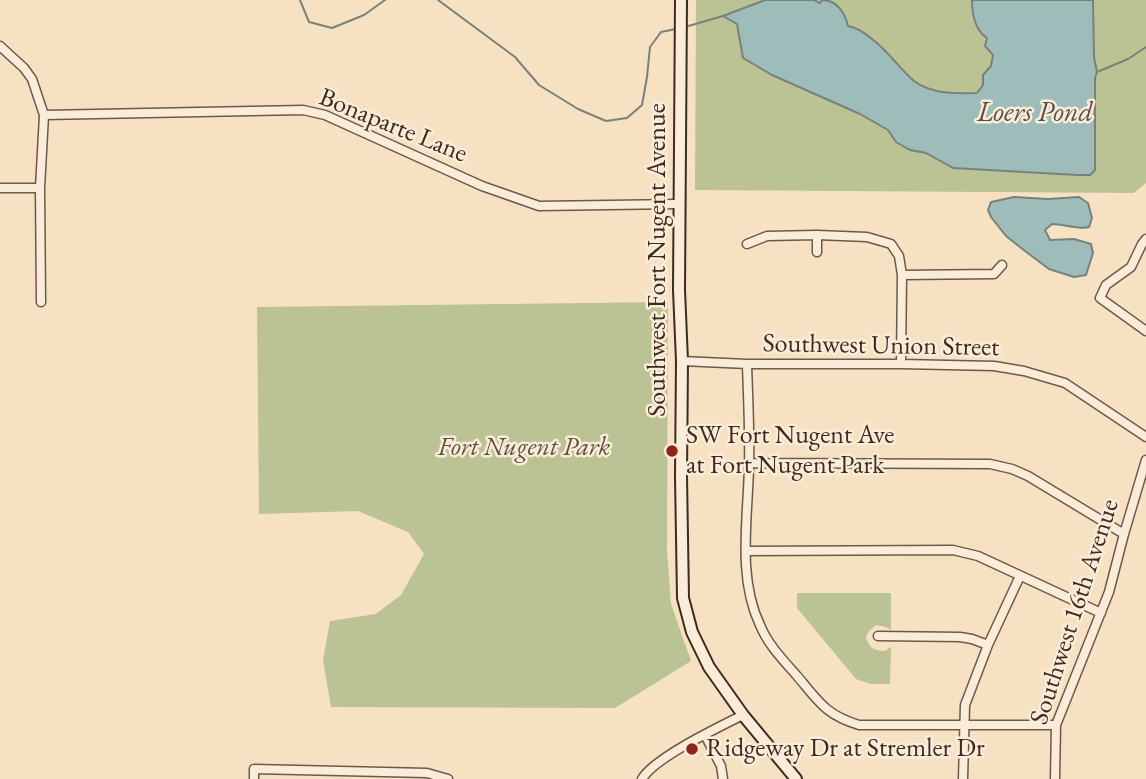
<!DOCTYPE html>
<html>
<head>
<meta charset="utf-8">
<style>
	body { margin:0 }
	canvas { display:block; background:#f7e1c3 }
</style>
</head>
<body>
<canvas width="1146" height="779"></canvas>
<script>
const ctx = document.querySelector('canvas').getContext('2d');
ctx.lineJoin = 'round';
function fillPath(path, color) { ctx.fillStyle = color; ctx.fill(path, 'evenodd'); }
function stroke(path, color, width, dash) { ctx.strokeStyle = color; ctx.lineWidth = width; ctx.lineCap = dash ? 'butt' : 'round'; ctx.setLineDash(dash || []); ctx.stroke(path); }
function drawText(font, color, halo, rows, align = 'center') {
  ctx.font = font + ' "EB Garamond",serif'; ctx.lineWidth = 5; ctx.setLineDash([]); ctx.textBaseline = 'middle'; ctx.strokeStyle = halo; ctx.fillStyle = color; for (const [text, x, y, turn = 0] of rows) {
    ctx.save(); ctx.translate(x, y); ctx.rotate((+turn || 0) * Math.PI / 180); ctx.textAlign = isNaN(turn) ? turn : align; if (halo) ctx.strokeText(text, 0, 0); ctx.fillText(text, 0, 0); ctx.restore();
  }
}
fillPath(new Path2D(`
	M696,0h450v183l-12,10 -439,-3z
	M668,302l-1,248 4,54 20,57 -76,47 -284,-1 -8,-47 7,-39 46,-7 25,-19 23,-41 -16,-22 -50,-21 -99,3 -2,-207z
	M797,593h94v37l-5,-3 -10,-2 -7,6 -3,6c3,11 8,14 19,14l6,-4 -1,37h-19l-15,-5 -59,-71z`), '#bbc395');
const water = new Path2D(`
	M765,0h49l6,3 2,-3c15,0 23,13 26,26 10,2 16,7 24,13 16,12 27,29 42,42 17,13 43,13 63,12l6,-8v-10l8,-9 2,-11 -8,-9 2,-8c-12,-8 -15,-24 -15,-38h121l1,57 3,15 -2,6v92l-5,5h-13l-124,-7 -27,-15 -16,-3 -14,-8 -8,-12 -28,-16 -88,-39 -29,-17 -6,-34 -14,-8z
	M1014,197l34,2 31,-2 9,6 4,15 -3,9c-8,3 -26,-3 -37,-3l-7,6 5,10 24,-1 17,5 2,9 -7,22 -12,2 -25,-8 -24,-18 -19,-15 -15,-19 -3,-7 3,-8z`);
fillPath(water, '#9ebcb9');
stroke(water, '#78827c', 2);
stroke(new Path2D(`
	M300,0l9,22 23,6 32,-13 21,-15
	M438,0l77,57 24,28 39,24 28,12 21,-3 15,-13 5,-28 3,-30 11,-15 15,-3
	M685,27l38,-11
	M1097,72l31,-13 18,-12`), '#78827c', 2);
const street = new Path2D(`
	M0,46l24,22 8,11 12,36 -4,73 1,114
	M44,115l259,-5 22,5 157,71 57,20 140,-2
	M0,188h40
	M1146,239l-4,5 -11,23 -25,18 -6,13 46,33
	M747,244l20,-8 50,-1 50,2 24,7 8,12 3,19 -1,89
	M817,252v-17
	M902,275l92,-1 8,-9
	M682,361l65,3h154l93,2 30,5 41,12 81,54
	M747,364c1,34 3,68 2,102 -1,52 -12,111 11,159 8,20 24,36 38,52 21,25 28,38 61,48h197
	M749,463l241,1 22,5 16,7 96,58
	M746,551l207,-1 25,6 123,57
	M878,636l82,1 12,2 16,6
	M705,735l16,31 2,13
	M254,779v-10l173,4 21,6
	M642,779c12,-21 77,-52 101,-64
	M963,779l2,-74 23,-60 32,-69
	M1055,779l1,-54 53,-133 15,-58 22,-74`);
const secondary = new Path2D(`
	M681,0l-2,290 3,71 -1,115 2,122 9,34 17,35 34,48 53,64`);
stroke(street, '#6d5849', 11);
stroke(secondary, '#3f2a20', 14);
stroke(street, '#faecd8', 8);
stroke(secondary, '#faecd8', 10);
for (const [x, y, r, color] of [
	[672,451,7,"#8f2418"],
	[692,749,7,"#8f2418"]
]) { const dot = new Path2D(); dot.arc(x, y, r, 0, 2 * Math.PI); ctx.fillStyle = color; ctx.fill(dot); stroke(dot, '#faecd8', 2.5); }
drawText('26px', '#3f2a20', '#faecd8', [
	["Bonaparte Lane",393,126,22],
	["Southwest Fort Nugent Avenue",658,260,-90],
	["Southwest Union Street",881,346,1],
	["Southwest 16th Avenue",1075,612,-72]
]);
drawText('26px', '#3f2a20', '#faecd8', [
	["SW Fort Nugent Ave",686,436],
	["at Fort Nugent Park",686,466],
	["Ridgeway Dr at Stremler Dr",706,749]
], 'left');
drawText('italic 26px', '#5e503d', '#faecd8', [
	["Fort Nugent Park",524,448]
]);
drawText('italic 28px', '#574e46', '#faecd8', [
	["Loers Pond",1035,113]
]);
</script>
</body>
</html>
